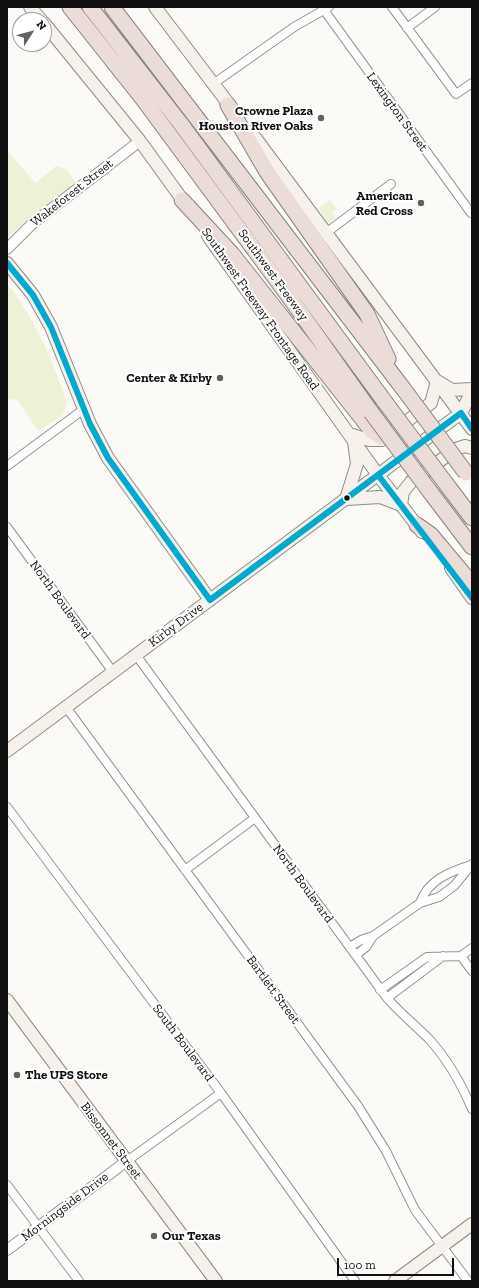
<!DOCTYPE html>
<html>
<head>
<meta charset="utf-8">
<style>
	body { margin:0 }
	#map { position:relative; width:479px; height:1288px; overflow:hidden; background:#fcfaf7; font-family:"Zilla Slab",serif }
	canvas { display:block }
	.frame { position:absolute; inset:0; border:8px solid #101010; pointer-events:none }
	.north { position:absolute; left:12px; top:12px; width:40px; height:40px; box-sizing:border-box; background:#fff; border:1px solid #9f9f9f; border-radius:50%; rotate:54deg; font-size:11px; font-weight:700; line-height:16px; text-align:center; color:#101010 }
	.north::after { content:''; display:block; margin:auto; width:14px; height:18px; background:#636261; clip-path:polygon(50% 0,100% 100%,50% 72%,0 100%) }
	.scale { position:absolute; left:337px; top:1258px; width:117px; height:18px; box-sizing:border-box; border:2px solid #101010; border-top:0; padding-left:5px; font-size:12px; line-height:14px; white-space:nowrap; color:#101010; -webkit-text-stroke:3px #fff; paint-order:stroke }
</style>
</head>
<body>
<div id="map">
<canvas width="479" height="1288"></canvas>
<div class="frame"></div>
<div class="north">N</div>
<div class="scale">100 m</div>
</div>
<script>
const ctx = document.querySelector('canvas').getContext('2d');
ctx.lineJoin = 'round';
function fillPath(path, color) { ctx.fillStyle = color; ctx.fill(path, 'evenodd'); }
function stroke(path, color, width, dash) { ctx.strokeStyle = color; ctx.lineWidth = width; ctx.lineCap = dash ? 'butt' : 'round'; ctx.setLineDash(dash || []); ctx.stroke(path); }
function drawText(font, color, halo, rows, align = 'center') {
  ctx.font = font + ' "Zilla Slab",serif'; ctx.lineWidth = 4; ctx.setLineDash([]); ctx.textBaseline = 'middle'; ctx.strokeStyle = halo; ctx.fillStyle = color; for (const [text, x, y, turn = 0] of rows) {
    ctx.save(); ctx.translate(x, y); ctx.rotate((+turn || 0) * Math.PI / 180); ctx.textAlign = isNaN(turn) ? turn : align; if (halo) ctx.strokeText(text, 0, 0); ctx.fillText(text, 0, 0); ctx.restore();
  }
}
fillPath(new Path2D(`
	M7,151l29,32 20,-17 11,4 9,13 -49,37 -20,18z
	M330,200l7,9 -5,4 4,5 -7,6 -11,-16z
	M7,283c30,39 44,74 60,119l-4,13 -25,16 -21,-32 -10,1z`), '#ecf2d6');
const minor = new Path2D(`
	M392,7l64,87 16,-11
	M324,10l147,203
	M407,28l28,-21
	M213,84l81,-57 35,-20
	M326,233l65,-49
	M7,466l77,-57
	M7,527l106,145
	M136,655l251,343c13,15 28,27 42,41 19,21 32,44 43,70
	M66,707l292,399 28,45 29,59 53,71
	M7,807l214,286 134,188
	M185,870l70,-52
	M420,903c8,-23 29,-31 51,-38
	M350,947l11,-7 12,-4 47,-33 19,-6 15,-11 18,-22
	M356,955l10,-8 7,-11
	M461,956l11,15
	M380,990l47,-33 34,-1 11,-8
	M387,998l56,-42
	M127,1161l94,-68
	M7,1185l72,96`);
const tertiary = new Path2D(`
	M7,249l26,-26 107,-82
	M7,1250l120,-89`);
const secondary = new Path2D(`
	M30,7l11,13
	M155,7l79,104
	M44,23l96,118 47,65
	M251,132l221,297
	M208,236l170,239 44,57
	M7,263l26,32 18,32 39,97 18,34 102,142
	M349,434l20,6h13l49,-37 6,-22 15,9 20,-1
	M346,499l11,-35 -3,-22
	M347,499l33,-2 21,8 2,-13 8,-10 45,-33 9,-3 7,2
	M451,568l21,30
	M7,751l454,-338 7,-14 4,-3
	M7,1000l209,281
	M395,1281l77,-57`);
const motorway = new Path2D(`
	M70,7l73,92 147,199 81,114
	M90,7l91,117 204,278
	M112,7l290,380
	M228,105l39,67 100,142 21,45
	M182,200l50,54 140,177 10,6
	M447,485l25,33
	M431,493l41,54
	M417,525l14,10 41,49`);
stroke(minor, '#969594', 10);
stroke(tertiary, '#969594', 12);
stroke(secondary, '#8d8c8b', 14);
stroke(motorway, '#848381', 17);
stroke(minor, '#fffefe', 8);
stroke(tertiary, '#fffefe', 10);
stroke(secondary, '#f6f2eb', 12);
stroke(motorway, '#ebdcd7', 15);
const motorwayBridge = new Path2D(`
	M402,387l64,86
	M385,402l62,83
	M371,412l60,81`);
stroke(motorwayBridge, '#848381', 17, []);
stroke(motorwayBridge, '#ebdcd7', 15);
stroke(new Path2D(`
	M7,263l26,32 18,32 39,97 18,34 102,142 251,-187 11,16
	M378,475l94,123`), '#00a9ce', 6);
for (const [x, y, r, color] of [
	[321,118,4,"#636261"],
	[421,203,4,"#636261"],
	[220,378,4,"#636261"],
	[347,498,3.5,"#101010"],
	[17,1075,4,"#636261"],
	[154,1236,4,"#636261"]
]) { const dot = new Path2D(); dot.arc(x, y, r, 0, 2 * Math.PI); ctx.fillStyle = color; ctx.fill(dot); stroke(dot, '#fff', 1.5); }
drawText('bold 13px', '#101010', '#fff', [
	["Crowne Plaza",313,111],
	["Houston River Oaks",313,126],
	["American",413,196],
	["Red Cross",413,211],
	["Center & Kirby",212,378],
	["The UPS Store",25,1075,"left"],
	["Our Texas",162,1236,"left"]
], 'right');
drawText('13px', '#101010', '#fff', [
	["Lexington Street",397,112,54],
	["Wakeforest Street",72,193,-38],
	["Southwest Freeway",273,275,54],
	["Southwest Freeway Frontage Road",260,309,55],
	["North Boulevard",60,600,54],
	["Kirby Drive",176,625,-37],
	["North Boulevard",303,884,54],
	["Bartlett Street",273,990,54],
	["South Boulevard",183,1043,53],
	["Bissonnet Street",111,1141,53],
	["Morningside Drive",65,1207,-37]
]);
</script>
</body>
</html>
